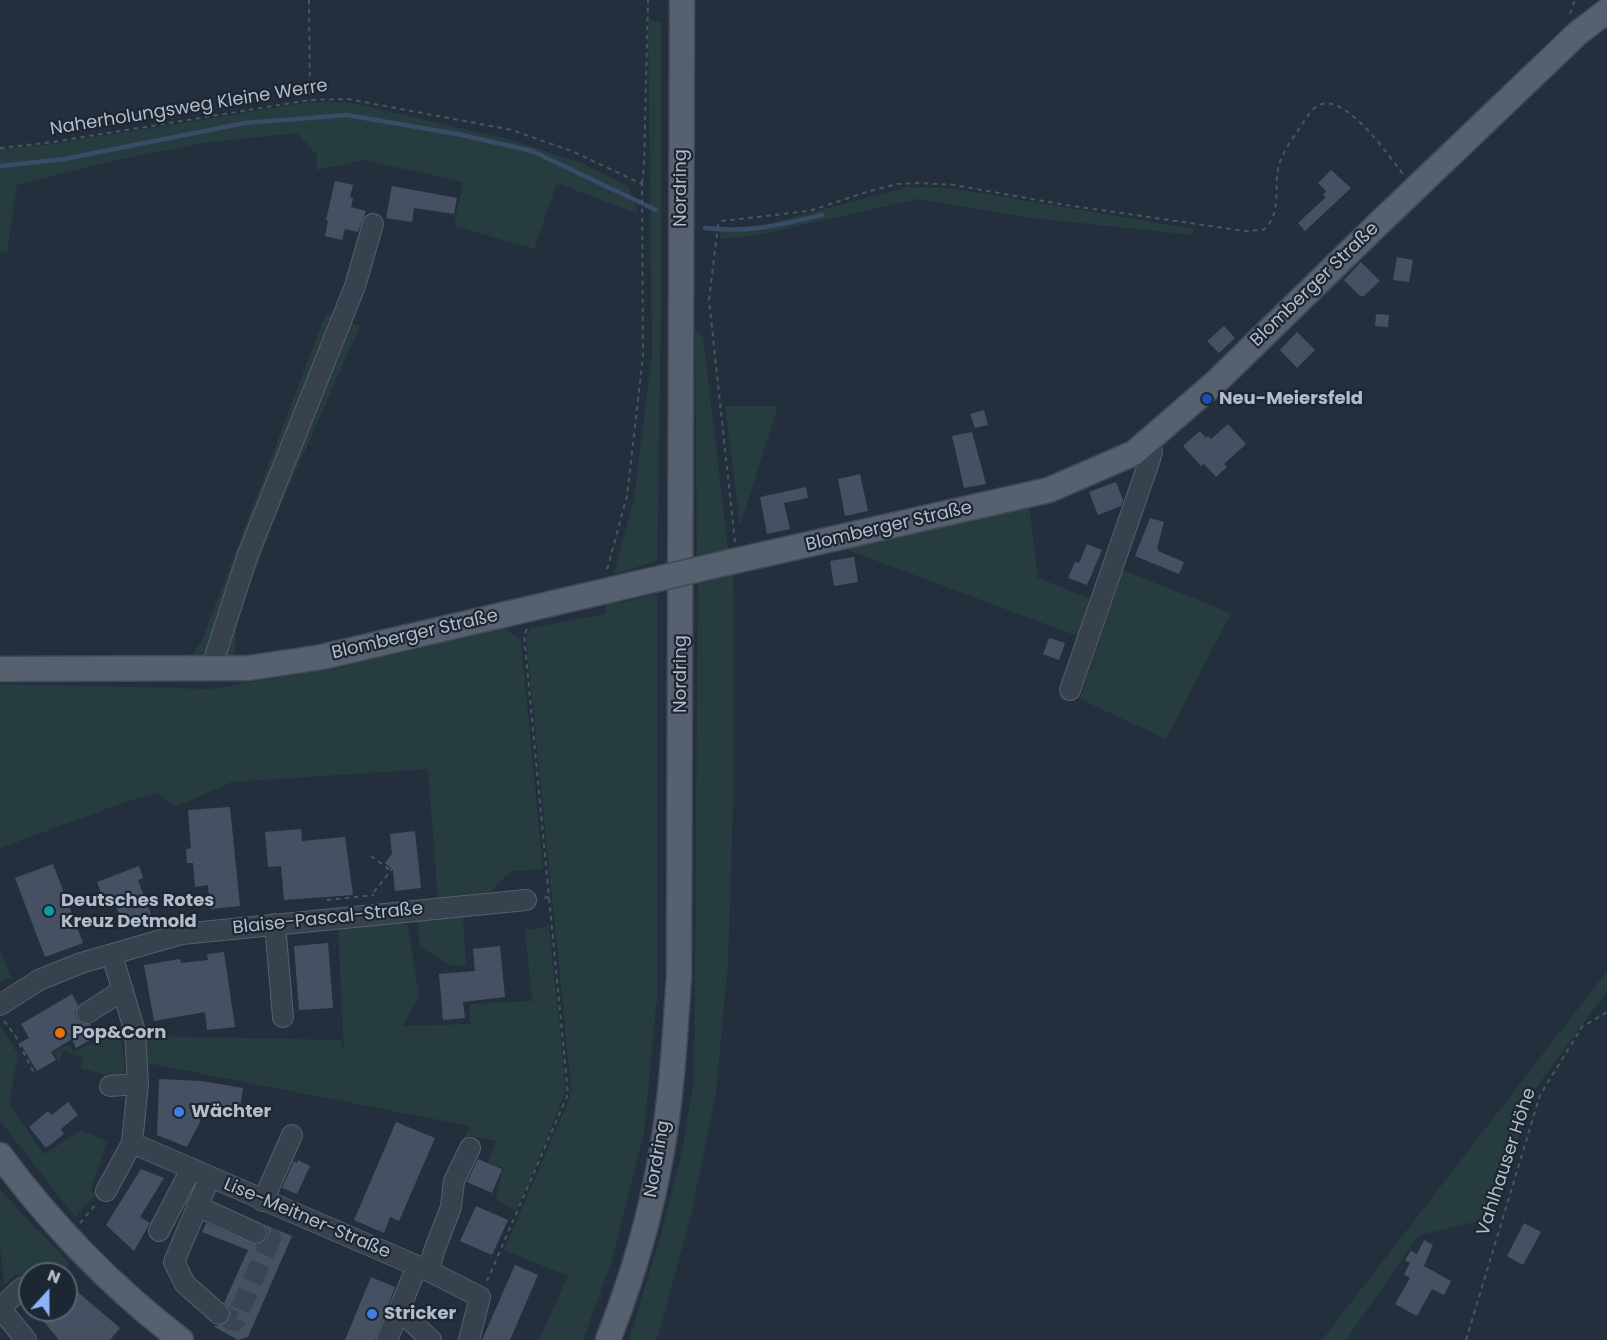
<!DOCTYPE html>
<html>
<head>
<meta charset="utf-8">
<style>
	body { margin:0 }
	#map { position:relative; width:1607px; height:1340px; overflow:hidden; background:#242f3e; font-family:Poppins,sans-serif }
	canvas { display:block }
	.north { position:absolute; left:18px; top:1262px; width:60px; height:60px; box-sizing:border-box; background:#1d2633; border:2px solid #59626f; border-radius:50%; rotate:21deg; font-size:16px; font-weight:700; line-height:24px; text-align:center; color:#b4bcc9 }
	.north::after { content:''; display:block; margin:auto; width:21px; height:27px; background:#8ab4f8; clip-path:polygon(50% 0,100% 100%,50% 72%,0 100%) }
</style>
</head>
<body>
<div id="map">
<canvas width="1607" height="1340"></canvas>
<div class="north">N</div>
</div>
<script>
const ctx = document.querySelector('canvas').getContext('2d');
ctx.lineJoin = 'round';
function fillPath(path, color) { ctx.fillStyle = color; ctx.fill(path, 'evenodd'); }
function stroke(path, color, width, dash) { ctx.strokeStyle = color; ctx.lineWidth = width; ctx.lineCap = dash ? 'butt' : 'round'; ctx.setLineDash(dash || []); ctx.stroke(path); }
function drawText(font, color, halo, rows, align = 'center') {
  ctx.font = font + ' Poppins,sans-serif'; ctx.lineWidth = 4.5; ctx.setLineDash([]); ctx.textBaseline = 'middle'; ctx.strokeStyle = halo; ctx.fillStyle = color; for (const [text, x, y, turn = 0] of rows) {
    ctx.save(); ctx.translate(x, y); ctx.rotate((+turn || 0) * Math.PI / 180); ctx.textAlign = isNaN(turn) ? turn : align; if (halo) ctx.strokeText(text, 0, 0); ctx.fillText(text, 0, 0); ctx.restore();
  }
}
fillPath(new Path2D(`
	M648,19l13,4v294l-4,244 -43,13 20,-75 18,-145z
	M311,102h37l164,38 69,23 48,24 9,27 -81,-31 -23,66 -80,-23 9,-44 -99,-22 -47,10v-15l-20,-22 -93,10 -88,17 -99,25 -10,67 -7,-1v-102l53,-5z
	M908,187l43,1 243,41 -1,6 -159,-17 -116,-19 -165,37 -33,3 1,-11 35,-1z
	M326,313l34,13 -84,190 -40,107 -1,36h-45l12,-19z
	M695,330l8,6 25,213 -31,6z
	M725,406h53l-38,120z
	M1029,504l9,74 55,22 -13,37 -240,-90z
	M1123,570l108,43 -65,126 -86,-40z
	M733,575l1,201 -6,187 -12,129 -25,123 -32,118 -3,7h-27l33,-109 20,-79 12,-73 4,-495z
	M657,594v403l-13,135 -32,128 -29,80h-44l29,-64 -64,-26 66,-153 1,-10 -45,-450 5,-9 75,-14 -1,-10 20,-2z
	M505,628l16,13 22,228 -29,2 -7,4 -18,18 -51,6 -10,-130 -196,13 -57,25 -18,-14 -26,7 -131,48v-164l210,5 127,-21z
	M463,915l3,50h-16l-30,-18 -2,-26z
	M399,920l9,7 11,69 -17,30 68,-2v-20l62,-3 -7,-72 10,1 14,-5 17,165 -21,53 -29,68 -20,-12 7,-31 -15,-6 8,-21 -27,-5 -10,22 -4,-1 15,-31 -323,-63 -2,-27 196,4 3,10 -6,-124z
	M0,948l11,30 -11,4z
	M1607,971v20l-77,105 -35,121 -76,18 -73,105h-24z
	M0,1025l18,30 -9,49 35,50 37,-24 26,12 -16,47 5,6 -21,22 -75,-96z
	M121,1028l4,47 -11,2 -33,-9 2,-10 -20,-7 -4,12 -5,-11 15,-8 5,8z
	M0,1190l70,74 -9,10h-31v13l-14,-12 -12,10 -4,-40z`), '#263c3f');
stroke(new Path2D(`
	M0,166l64,-7 181,-36 102,-8 110,19 75,17 124,59
	M705,228c45,5 74,-3 117,-13`), '#394c67', 4.5);
fillPath(new Path2D(`
	M1331,170l20,18 -46,43 -7,-8 28,-26 -3,-2 3,-4 -8,-8z
	M335,181l18,4 -3,12 3,1 -2,9 15,4 -8,21 -13,-3 -3,11 -17,-4 3,-15 -2,-1z
	M392,186l65,12 -3,16 -40,-6 -2,14 -26,-4z
	M1397,257l16,3 -4,22 -16,-2z
	M1361,262l19,19 -16,15h-4l-16,-16z
	M1376,314l13,1 -1,12 -13,-1z
	M1224,326l11,12 -16,15 -12,-12z
	M1297,332l18,18 -18,18 -17,-18z
	M984,410l4,15 -13,3 -5,-14z
	M1228,424l18,20 -22,20 3,3 -11,10 -12,-13 -3,2 -18,-20 17,-15 6,7 2,-2 3,3z
	M972,432l14,52 -22,4 -12,-52z
	M860,474l8,37 -23,5 -7,-37z
	M1116,482l7,18 -2,6 -23,9 -9,-23z
	M806,487l2,11 -24,5 6,26 -23,5 -7,-37z
	M1150,518l14,4 -7,26 2,1 -1,2 26,11 -5,12 -44,-18z
	M1087,544l15,6 -15,35 -19,-7 7,-16 4,1z
	M854,557l4,25 -24,4 -4,-25z
	M1049,638l16,5 -6,17 -16,-6z
	M230,807l10,99 -30,3 -2,-24 -13,2 -2,-24h-6l-1,-14 5,-1 -3,-38z
	M301,829l1,12 43,-4 8,58 -69,5 -3,-34 -13,1 -3,-35z
	M415,831l6,57 -26,3 -2,-21 -8,-7 7,-9 -2,-20z
	M53,864l30,79 -38,14 -30,-79z
	M139,866l4,12 -5,2 14,37 -28,11 -12,-33 -9,3 -6,-16z
	M328,943l5,65 -34,2 -5,-64z
	M500,946l5,51 -42,5 2,16 -22,2 -4,-46 36,-3 -2,-22z
	M224,952l11,75 -28,3 -2,-18 -51,9 -10,-56 36,-6 1,4 27,-3 -1,-6z
	M72,994l6,11 -3,8 2,6 5,5h8l7,12 -21,12 -4,-9 -21,13 5,8 -19,11 -17,-28 9,-5 -8,-14z
	M159,1079l42,2 42,7 -3,21 -39,-7 -1,20 -13,25 -30,-12z
	M68,1102l10,13 -17,14 3,5 -18,14 -17,-21 19,-16 4,4z
	M396,1122l39,16 -36,83 -9,-4 -6,16 -30,-13z
	M478,1159l24,10 -10,24 -25,-11z
	M298,1160l12,6 -13,28 -15,-6 12,-27 3,2z
	M141,1169l23,9 -24,39 10,6 -16,28 -28,-26z
	M476,1206l32,14 -16,35 -32,-14z
	M206,1223l51,22 5,-2 5,-6 1,-6 -5,-7 29,12 -44,101 -10,3 -25,-14 10,-1 8,-8 -1,-7 -6,-7 24,-53 -46,-18z
	M1524,1223l17,9 -18,33 -16,-9z
	M1424,1240l9,5 -9,21 27,15 -7,14 -12,-6 -15,27 -22,-12 15,-26 -6,-4 6,-11 -5,-3 6,-9 6,3z
	M515,1265l23,10 -28,65h-28z
	M371,1277l24,10 -20,53h-30z
	M66,1278l14,16 40,34 -10,12h-51l-25,-30h32z`), '#455162');
stroke(new Path2D(`
	M219,1314l16,7 36,-82 -15,-6`), '#3a4453', 20, [20, 10]);
const minor = new Path2D(`
	M211,669l36,-112 108,-271 18,-62
	M1070,690l80,-231 2,-8 -3,-9
	M275,924l8,93
	M0,1005l39,-25 42,-17 101,-29 344,-34
	M87,1013l36,-23
	M110,1086l28,-2
	M132,1143l297,128 51,26 -11,43
	M210,1177l-36,85 11,22 34,30
	M106,1191l26,-48 6,-59 -3,-52 -23,-77
	M263,1201l29,-66
	M197,1206l59,27
	M159,1231l32,-62
	M429,1271l5,-20 17,-44 3,-26 16,-33
	M0,1308l26,32
	M0,1308l22,-20
	M399,1310l32,30
	M387,1340l30,-74`);
const major = new Path2D(`
	M730,562l319,-72 85,-37 82,-71 158,-154 204,-195 29,-22
	M0,669l249,-1 73,-11 292,-68
	M0,1155c51,69 113,133 181,185
	M608,1340c24,-61 43,-125 54,-190 10,-57 13,-115 17,-174l3,-976`);
stroke(minor, '#565f6c', 22);
stroke(major, '#414a57', 27);
stroke(new Path2D(`
	M309,0l1,99
	M1570,14l5,-14
	M0,148l53,-6 257,-42 38,-1 164,31 62,22 68,32 1,172 -16,140 -20,74
	M642,183l2,-16 4,-167
	M735,542l-26,-242 9,-75 4,-4 87,-10 61,-20 27,-7 22,-1 35,2 112,20 179,26 18,-1c20,-16 10,-43 16,-65 4,-14 14,-27 22,-39 5,-8 10,-17 18,-21 26,-13 70,51 84,69
	M527,629l-3,6 25,262 -6,1
	M371,856l19,14
	M374,892l18,-23
	M327,900l47,-5
	M4,1021l11,14 20,40
	M80,1223l16,-19
	M487,1281l81,-187 -19,-197
	M1466,1340l74,-245 42,-68 25,-15`), '#44595c', 2, [4.5, 4.5]);
stroke(minor, '#38414e', 20);
stroke(major, '#56606e', 24);
const majorBridge = new Path2D(`
	M614,589l116,-27`);
stroke(majorBridge, '#414a57', 27, []);
stroke(majorBridge, '#56606e', 24);
for (const [x, y, r, color] of [
	[1207,399,6,"#1a4fb4"],
	[49,911,6,"#0f9aa8"],
	[60,1033,6,"#e8710a"],
	[179,1112,6,"#3f7fe0"],
	[372,1314,6,"#3f7fe0"]
]) { const dot = new Path2D(); dot.arc(x, y, r, 0, 2 * Math.PI); ctx.fillStyle = color; ctx.fill(dot); stroke(dot, '#1d2633', 2); }
drawText('18px', '#b4bcc9', '#1d2633', [
	["Naherholungsweg Kleine Werre",189,108,-9],
	["Nordring",681,188,-90],
	["Blomberger Straße",1315,285,-44],
	["Blomberger Straße",889,527,-13],
	["Blomberger Straße",415,635,-13],
	["Nordring",681,674,-90],
	["Blaise-Pascal-Straße",328,919,-6],
	["Nordring",658,1159,-80],
	["Vahlhauser Höhe",1507,1162,-72],
	["Lise-Meitner-Straße",307,1219,23]
]);
drawText('bold 18px', '#b4bcc9', '#1d2633', [
	["Neu-Meiersfeld",1219,399],
	["Deutsches Rotes",61,901],
	["Kreuz Detmold",61,922],
	["Pop&Corn",72,1033],
	["Wächter",191,1112],
	["Stricker",384,1314]
], 'left');
</script>
</body>
</html>
